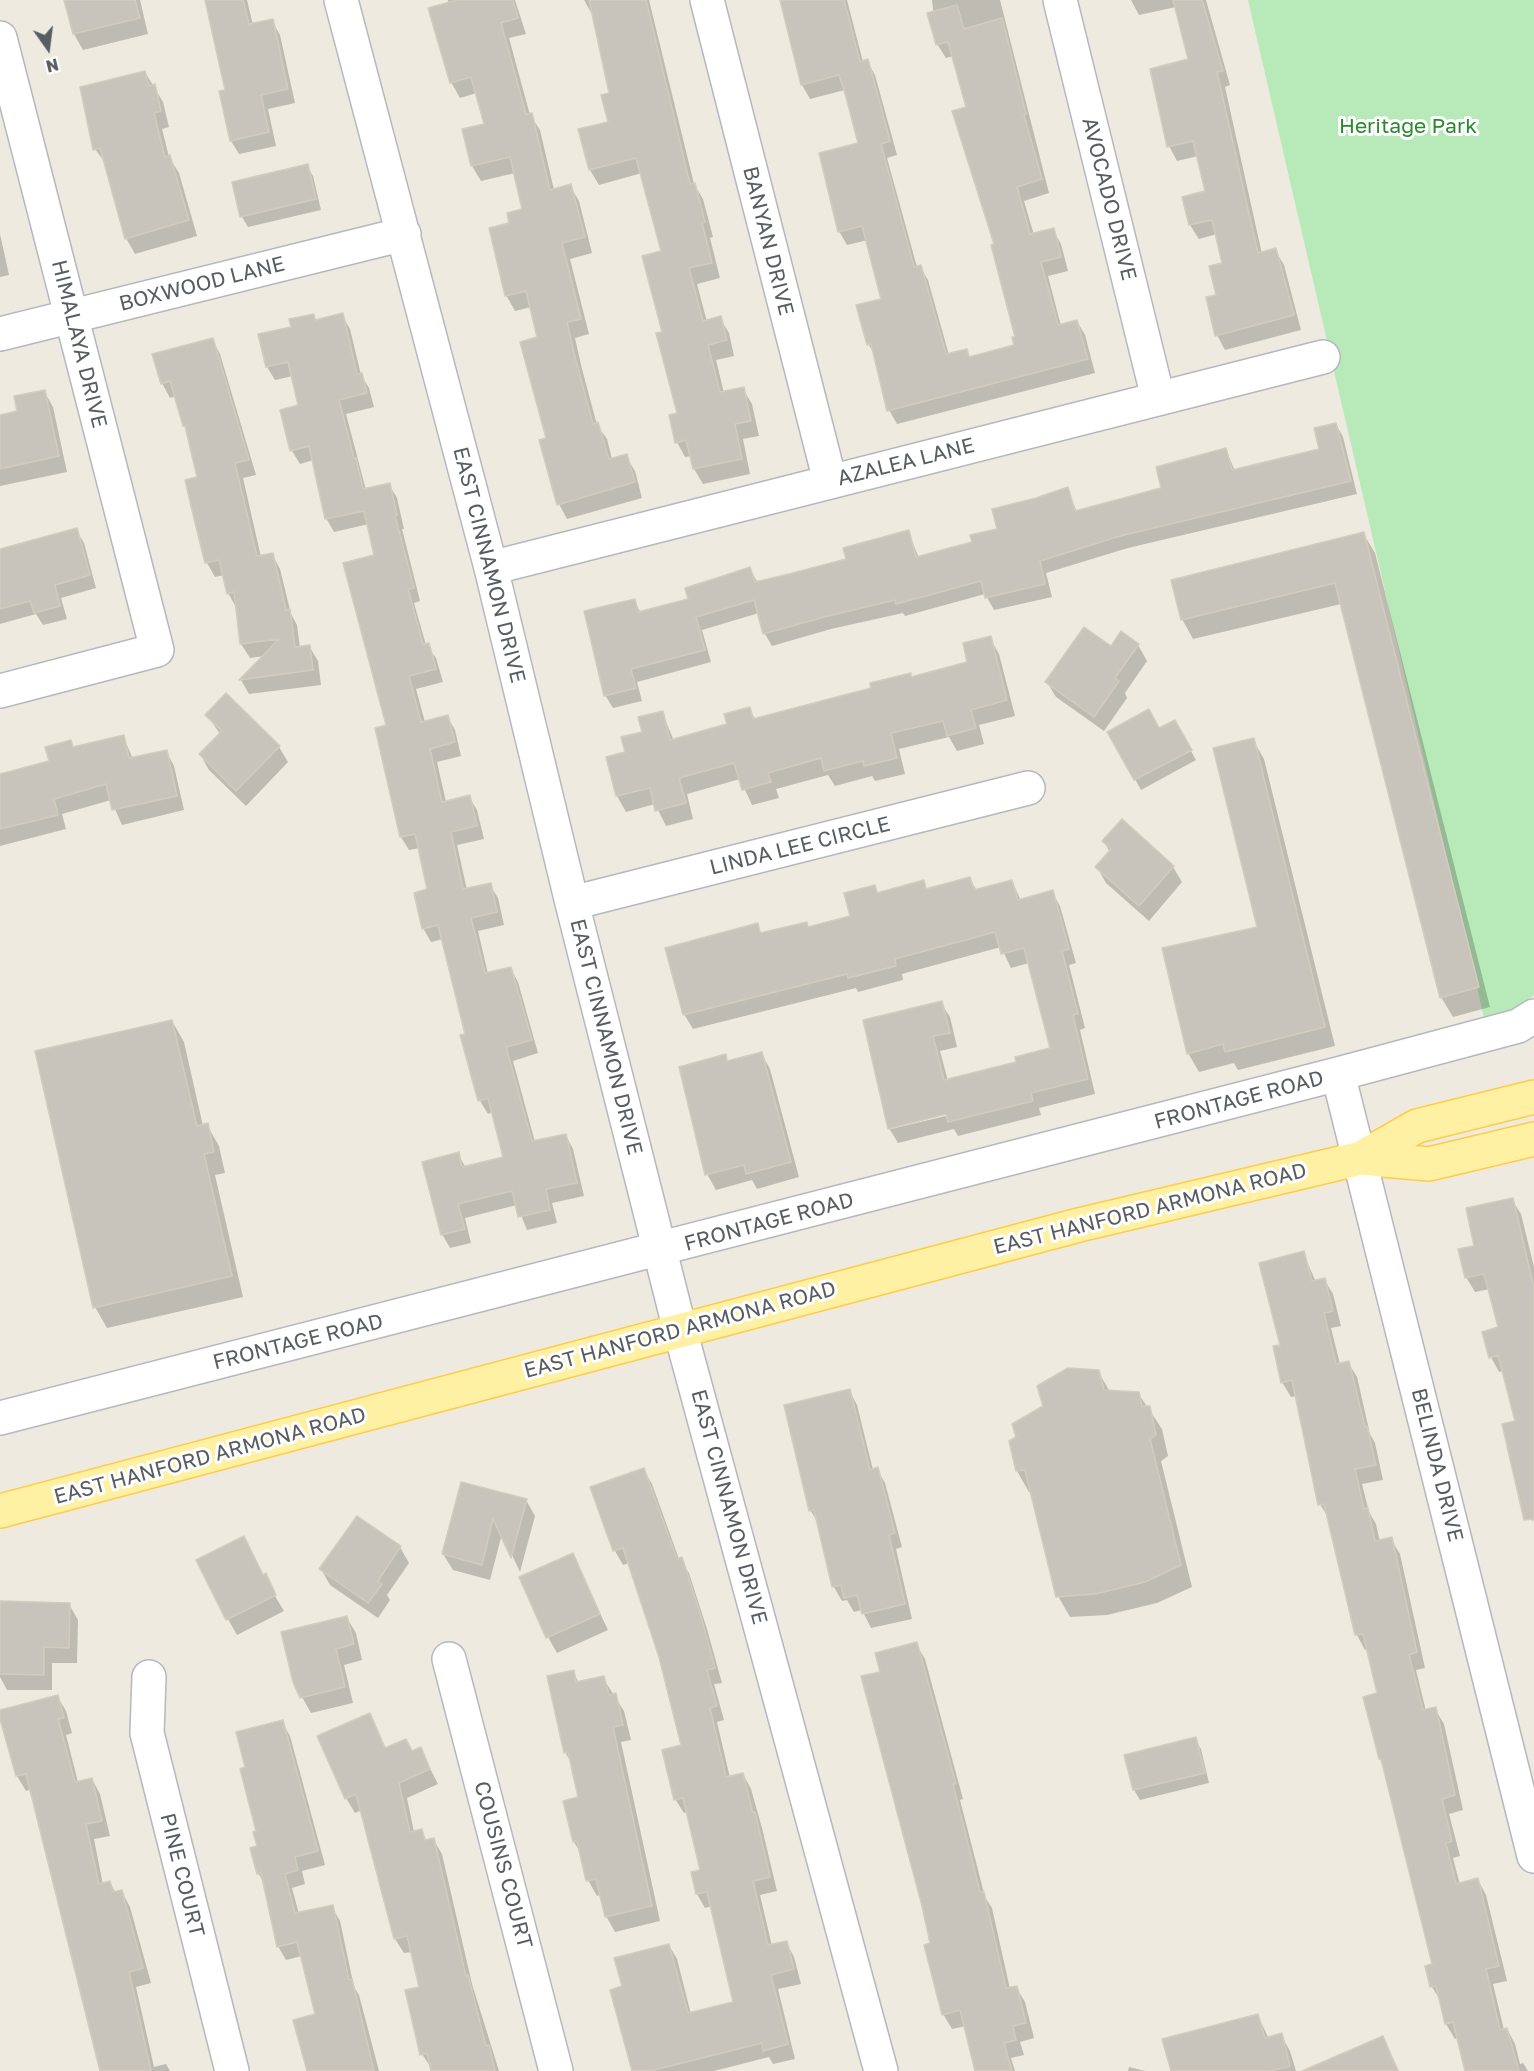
<!DOCTYPE html>
<html>
<head>
<meta charset="utf-8">
<style>
	body { margin:0 }
	#map { position:relative; width:1534px; height:2071px; overflow:hidden; background:#eeeadf; font-family:"Golos Text",sans-serif }
	canvas { display:block }
	.north { position:absolute; left:18px; top:18px; width:60px; height:60px; -webkit-text-stroke:4px #fff; paint-order:stroke; rotate:166deg; font-size:16px; font-weight:700; line-height:24px; text-align:center; color:#585d62 }
	.north::after { content:''; display:block; margin:auto; width:21px; height:27px; background:#585d62; clip-path:polygon(50% 0,100% 100%,50% 72%,0 100%) }
</style>
</head>
<body>
<div id="map">
<canvas width="1534" height="2071"></canvas>
<div class="north">N</div>
</div>
<script>
const ctx = document.querySelector('canvas').getContext('2d');
ctx.lineJoin = 'round';
function fillPath(path, color) { ctx.fillStyle = color; ctx.fill(path, 'evenodd'); }
function stroke(path, color, width, dash) { ctx.strokeStyle = color; ctx.lineWidth = width; ctx.lineCap = dash ? 'butt' : 'round'; ctx.setLineDash(dash || []); ctx.stroke(path); }
function drawText(font, color, halo, rows, align = 'center') {
  ctx.font = font + ' "Golos Text",sans-serif'; ctx.lineWidth = 6; ctx.setLineDash([]); ctx.textBaseline = 'middle'; ctx.strokeStyle = halo; ctx.fillStyle = color; for (const [text, x, y, turn = 0] of rows) {
    ctx.save(); ctx.translate(x, y); ctx.rotate((+turn || 0) * Math.PI / 180); ctx.textAlign = isNaN(turn) ? turn : align; if (halo) ctx.strokeText(text, 0, 0); ctx.fillText(text, 0, 0); ctx.restore();
  }
}
fillPath(new Path2D(`
	M1248,0h286v995l-20,15 -30,8z`), '#b8e9b8');
fillPath(new Path2D(`
	M66,0h74l8,34 -65,16 -9,-16z
	M207,0h40l6,25 19,-4 8,14 15,68 -27,6 8,37 -37,8 -8,-13 -4,-50z
	M448,0h67l11,34 -17,4 21,77 10,15 14,60 16,-4 9,15 13,52 -22,6 19,75 -14,4 7,31 15,56 10,14 5,20 14,-3 9,15 7,27 -75,21 -8,-15 -11,-65 -9,-101 -8,-31 -16,4 -9,-16 5,-71 13,-14 -9,-37 -34,8 -9,-15 14,-41 -9,-32 -17,5 -9,-16z
	M584,0h65l45,184 9,15 10,38 -3,1 10,40 -23,6 10,38 13,-4 9,15 5,23 -18,4 8,33 19,-4 9,15 7,32 -16,3 7,35 -47,10 -9,-15 -3,-13 -6,1 -8,-15 1,-27 -14,-82 -1,-81 -21,-79 -43,12 -9,-15 20,-47 1,-29 -17,-76z
	M782,0h65l16,62 4,-1 8,14 22,80 -10,3 30,109h3l8,13 21,75 17,-5 4,8 46,-12 1,-8 -49,-230 -15,-52 -7,2 -9,-14 -5,-44h68l49,193 -25,8 10,34 19,-5 8,14 7,27 -20,5 13,50 16,-5 8,14 10,38 -198,51 -8,-14 -14,-54 -6,-11 -11,-39 25,-6 -15,-60 -21,5 -8,-14 21,-87 -15,-54 -35,9 -8,-14z
	M1131,0h75l24,85 -5,2 37,167 13,-4 9,15 17,65 -76,20 -8,-15 1,-39 6,-32 -7,-30 -18,5 -9,-14 16,-33 -8,-36 -21,5 -8,-15 21,-86 -14,-53 -37,8z
	M145,72l18,30 6,25 -7,2 7,28 10,16 18,63 -62,18 -9,-16 -20,-74 -11,-15z
	M307,166l6,10 8,34 -73,17 -6,-10 -8,-34z
	M0,234l9,41 -9,2z
	M313,315l3,6 26,-6 8,14 11,46 8,13 5,19 -28,7 20,76 23,-6 8,14 7,31h-2l18,72 -6,2 12,42 10,13 7,24 -27,7 9,33 22,-6 8,14 6,26 -24,6 9,40 23,-5 8,13 7,29 -27,6 10,45 23,-5 8,13 6,27 -26,6 10,43 23,-5 7,13 20,71 -25,8 22,81 31,-6 7,13 11,47 -32,7 5,20 -30,7 -10,-25 -52,13 6,25 -21,5 -8,-14 16,-80 8,14 39,-10 -12,-46 -5,2 -8,-13 -18,-65 4,-1 -23,-96 -12,3 -8,-14 6,-38 -9,-42 -11,2 -8,-13 -24,-108 11,-3 -12,-170 -7,-32 -35,8 -8,-14 -12,-58 -14,4 -8,-13 -10,-40 18,-5 -7,-30 -18,4 -8,-13 -7,-32 33,-7z
	M212,339l8,15 36,121 -13,3 18,79 11,-3 8,15 11,45 6,11 3,23 9,-2 9,15 3,24 -72,9 -8,-14 23,-24 -14,2 -9,-14 -4,-35 -9,-16 -4,-18 -9,2 -8,-14 -8,-85 -11,-46 -12,-36 -6,2 -8,-15z
	M44,391l9,16 14,65 -67,14v-69l19,-4z
	M1336,424l7,13 14,57 -229,54 -82,25 6,24 -58,13 -9,-16 -80,22 -2,-3 -72,16 -59,17 -7,-12 -6,-21 -57,17 9,32 -74,20 5,19 -29,7 -8,-13 29,-94 7,12 49,-13 60,-31 8,14 90,-23 60,-28 11,26 55,-15 25,-13 38,-30 30,-11 10,23 86,-23 63,-39 9,21 86,-21z
	M76,530l8,13 12,45 -35,10 6,21 -24,6 -7,-11 -36,10v-69z
	M1363,533l12,20 115,454 -37,10 -12,-20 -100,-393 -148,35 -11,-20z
	M1122,633l16,12 9,16 -22,32 2,5 -23,33 -48,-34 -9,-15 64,-34z
	M990,638l9,16 16,62 -36,9 5,19 -27,7 -8,-14 -50,12 6,25 -30,7 -3,-5 -37,10 -7,-11 -52,14 3,9 -27,7 -12,-26 -53,15 6,25 -27,7 -11,-22 -29,8 -9,-16 -9,-38 19,-5 35,-41 12,29 55,-16 20,-16 7,11 117,-31 37,-14 2,3 57,-15z
	M207,715l72,32 9,15 -42,44 -37,-36 -9,-16 20,-20z
	M1175,722l21,38 -55,30 -32,-58 50,-2z
	M123,736l10,23 33,-8 8,15 10,44 -62,15 -11,-25 -49,14 4,15 -66,17v-70l51,-14 19,-20 4,6z
	M1253,740l11,19 71,287 -97,24 -4,-7 -35,9 -11,-19 71,-125z
	M1104,842l69,25 9,15 -33,39 -43,-38 -9,-16 13,-15z
	M970,879l7,12 35,-10 9,20 31,-9 8,14 16,57 -7,2 16,63 -5,2 15,64 -56,14 2,7 -83,21 -4,-7 -56,14 -9,-15 52,-125 9,14 7,30 -17,4 8,30 70,-17 33,-15 -22,-86 -18,5 -10,-21 -99,27 1,6 -45,12 -2,-4 -163,41 -9,-15 73,-89 5,9 46,-6 44,-11 23,-30 4,7 44,-12 5,8zM953,1111l1,3 -63,15v-3z
	M172,1021l12,21 19,84 4,-1 12,21 6,27 -10,2 28,122 -136,31 -12,-21z
	M761,1053l9,16 29,108 -42,12 -5,-9 -36,10 -9,-16 18,-118 4,6z
	M1512,1200l9,14 13,53v253l-2,1 -9,-15 -6,-84 -13,-51 -5,1 -8,-15 9,-28 -10,-40 -15,3 -9,-15 10,-30z
	M1303,1253l13,29 8,-3 9,15 8,32 -10,2 9,36 8,-2 9,15 13,57 5,9 8,37 -21,4 7,28 7,12 4,18 11,-3 9,15 25,114 -9,2 10,41 9,-2 9,15 19,86 -14,4 11,42 -7,2 7,27 18,-5 8,15 21,86 -14,3 11,46 3,-1 8,15 5,20 3,-1 5,8h-61l-9,-33 -3,1 -9,-15 -5,-23 -9,-14 1,-22 -48,-198 -5,-8 -1,-64 -11,-46 -3,1 -8,-15 -28,-116 -9,-15 -23,-108 -6,1 -9,-15v-36z
	M1098,1371l12,21 28,1 24,36 6,27 -7,5 31,126 -35,16 -50,12 -37,2 -12,-21 -26,-104h-3l-12,-21 -6,-29z
	M849,1390l8,15 16,65 4,-1 8,14 17,64 -6,2 16,70 -41,9 -9,-18 -8,2 -7,-12 -5,1 -8,-14 -15,-62 -8,-14 -26,-105z
	M644,1470l8,14 27,75 10,14 18,56 15,54 -8,1 10,36 -7,2 13,56 13,-4 8,15 11,39 15,63 -17,4 12,51 14,-4 8,15 7,27 -23,5 17,70 -22,5 -4,-7 -55,14h-81l-10,-84 46,-42 8,14 14,55 44,-11 -23,-97 -7,2 -8,-14 5,-23 -14,-59 -4,1 -9,-14 8,-53 -29,-109 -25,-74 -6,2 -8,-14 -23,-63z
	M462,1484l64,16 9,16 -15,56 -18,-38 -12,46 -37,-10 -10,-16z
	M357,1518l43,29 9,16 -22,32 3,5 -12,18 -48,-33 -9,-16z
	M572,1555l36,75 -51,23 -9,-16z
	M263,1576l21,35 -47,24 -9,-16z
	M0,1603l69,1 9,16 -1,43h-25v27h-45l-7,-13z
	M347,1618l9,15 6,27 -18,5 9,38 -42,10 -9,-16z
	M916,1644l9,15 38,140 -3,1 25,97 7,11 18,81 6,-2 9,15 9,36 -14,4 4,13 -13,3 4,13h-38l-11,-45 -14,3 -9,-15 -61,-341z
	M573,1672l6,11 24,-5 21,33 7,29 -10,2 39,179 -45,11 -9,-16 -5,-21 -4,1 -9,-16 -6,-25 -8,-13 6,-44 -8,-34 -7,-12z
	M57,1696l9,15 6,22 -6,2 12,47 14,-3 8,15 10,42 -16,3 9,46 7,-2 6,10 6,-1 8,15 21,76 -15,4 18,80 12,-3 4,7h-68l-71,-282 -5,2 -9,-15 -17,-63z
	M369,1715l17,34 26,4 8,-4 18,35 -31,14 7,34 7,-1 6,10 6,-2 9,15 30,130 27,87h-66l-11,-17 -1,-66 -9,-36 -8,1 -9,-14 -33,-129 -7,3 -9,-15z
	M282,1722l8,14 35,129 -23,6 3,13 -13,4 7,26 33,-7 8,14 14,66 5,8 20,76h-71l9,-56 -15,-59 -16,4 -8,-14 -13,-61 -7,-12v-41l-11,-64z
	M1195,1739l6,10 8,34 -69,17 -6,-10 -8,-34z
	M1258,2016l11,23 12,-4 9,16 6,20h-103z
	M1383,2038l16,33h-53z
	M1129,2067l16,4h-17z`), '#0003');
const building = new Path2D(`
	M64,0h71l5,18 -67,16z
	M205,0h38l6,24 24,-5 15,70 -27,6 8,37 -39,9 -11,-50 6,-1z
	M457,0h56l5,18 -17,5 25,91 6,-1 18,77 21,-6 14,53 -23,6 19,76 -14,3 7,31 19,71 5,-2 11,37 18,-5 8,28 -78,23 -18,-65 7,-2 -26,-96 17,-5 -11,-46 -21,5 -16,-68 20,-5 -2,-10 15,-4 -12,-52 -39,9 -9,-37 22,-5 -13,-47 -21,6 -22,-75z
	M589,0h57l44,184 5,-1 10,39 -3,1 10,40 -23,5 14,53 18,-5 6,24 -19,5 12,47 24,-5 7,34 -16,3 7,35 -49,10 -7,-29 -11,3 -6,-28 8,-2 -21,-80 6,-1 -20,-76 19,-5 -25,-93 -47,12 -11,-41 30,-7 -7,-27 8,-2z
	M780,0h64l16,62 8,-3 14,52 8,30 -9,3 33,123 7,-2 25,89 21,-5 2,8 45,-12 -2,-8h3l-24,-92 3,-1 -42,-133 14,-4 -18,-65 -12,3 -9,-32 30,-8 7,24 38,-11 24,96 -2,1 18,64 -25,8 13,47 24,-6 7,29 -20,5 17,63 19,-5 11,39 -201,52 -16,-67 -4,1 -11,-40 25,-6 -19,-73 -24,6 -19,-79 39,-10 -12,-46 -7,-22 -38,10z
	M1173,0h29l21,71 -6,1 41,181 18,-5 18,67 -79,21 -9,-39 10,-2 -7,-29 13,-3 -10,-43 -23,5 -7,-28 23,-6 -12,-50 -26,6 -17,-78 38,-10z
	M145,71l4,15 6,-2 6,27 -7,2 11,44 5,-2 19,65 -64,19 -25,-91 -7,2 -13,-63z
	M308,164l8,35 -76,18 -8,-35z
	M343,313l14,61 5,-1 5,20 -28,7 15,58h2l7,31 27,-6 7,32 -2,1 19,72 -6,1 15,55 6,-1 7,26 -27,7 12,46 27,-7 7,27 -25,7 12,53 28,-7 7,31 -26,6 12,57 28,-6 6,29 -26,6 14,55 26,-6 21,73 -26,7 26,94 34,-7 11,49 -31,6 4,21 -32,7 -6,-26 -54,13 7,25 -24,6 -19,-73 37,-10 3,15 41,-10 -15,-59 -10,3 -18,-66 5,-1 -27,-109 -16,4 -8,-36 13,-4 -12,-55 -15,3 -25,-109 11,-3 -43,-162 31,-8 -10,-44 -39,8 -16,-73 -19,5 -10,-41 18,-5 -10,-43 -22,5 -8,-33 33,-7 -2,-8 25,-5 1,6z
	M213,338l36,122 -14,3 22,93 16,-3 13,57 4,-1 5,38 15,-2 3,25 -74,10 40,-41 -39,5 -6,-52 -7,2 -8,-34 -14,3 -14,-57 -6,-26 12,-3 -12,-51h-2l-13,-45 -9,3 -9,-30z
	M45,390l14,66 -59,13v-54l17,-4 -3,-15z
	M1336,423l15,58 -231,55 -80,25 5,23 -60,14 -4,-17 -85,23 -1,-4 -71,17 -61,17 -9,-34 -58,17 9,33 -74,19 5,19 -32,8 -20,-85 51,-12 3,13 50,-13 -3,-11 38,-12 27,-9 5,15 34,-8 57,-15 -3,-11 66,-18 7,27 56,-15 -2,-7 27,-6 -5,-20 44,-11 32,-11 7,24 86,-23 -5,-21 70,-19 6,22 87,-21 -5,-21z
	M77,528l13,47 -35,10 5,21 -26,7 -4,-12 -30,8v-60z
	M1364,532l115,455 -39,11 -105,-415 -154,37 -10,-40z
	M1084,627l27,19 10,-15 18,13 -24,34 4,3 -25,36 -49,-35z
	M991,636l16,64 -36,10 5,18 -29,8 -4,-15 -52,12 6,25 -33,8 -1,-5 -39,10 -3,-13 -53,15 3,9 -29,8 -8,-27 -55,15 7,25 -31,8 -5,-23 -34,8 -10,-39 19,-5 -4,-15 21,-5 -4,-15 25,-6 7,29 57,-16 -3,-10 26,-7 3,12 118,-31 -1,-5 41,-10v4l56,-15 -4,-19z
	M226,693l54,53 -44,45 -37,-37 23,-23 -17,-16z
	M1149,709l10,19 16,-8 17,30 -58,30 -27,-48z
	M124,735l5,23 38,-8 10,46 -65,14 -6,-26 -52,15 4,16 -58,14v-55l49,-13 -4,-14 26,-7 2,7z
	M1254,738l71,289 -100,25 -2,-8 -36,10 -25,-106 95,-21 -44,-179z
	M1122,819l52,47 -35,40 -44,-39 16,-18 -9,-8z
	M970,877l4,13 38,-10 6,20 35,-10 16,59 -7,2 16,63 -5,1 15,64 -57,14 2,8 -85,21 -2,-8 -58,15 -25,-109 79,-19 8,32 -17,3 11,44 72,-18 -1,-5 35,-9 -26,-100 -23,6 -6,-22 -100,27 1,7 -48,12 -1,-4 -164,41 -18,-67 93,-25 2,10 47,-11 1,5 42,-11 -6,-23 31,-8 2,8 47,-13 2,9z
	M172,1020l25,106 11,-3 6,29 -10,2 28,122 -139,32 -58,-257z
	M762,1052l29,110 -45,12 -2,-9 -39,10 -26,-108 47,-13 1,7z
	M1513,1198l21,90v231l-10,1 -22,-96 13,-3 -17,-66 -9,3 -7,-26 16,-5 -14,-53 -19,4 -7,-29 16,-3 -8,-38z
	M1304,1251l8,30 13,-3 8,33 -9,2 12,51 13,-3 16,66 2,-1 9,39 -21,4 9,40 4,-1 7,33 17,-4 25,115 -8,3 14,55 13,-3 19,88 -13,4 10,42 -6,2 10,41 22,-6 21,88 -13,3 14,61 7,-2 12,43h-54l-12,-49 -8,2 -9,-38 -6,1 -5,-21 7,-2 -51,-205h-2l-16,-62 14,-4 -14,-59 -8,1 -31,-131 -6,1 -26,-125 -11,3 -8,-37 7,-1 -21,-82z
	M1068,1368l31,2 5,20 35,2 3,14h8l6,29 -6,4 31,126 -36,17 -50,12 -39,3 -31,-127 -9,1 -7,-30 7,-4 -4,-13 31,-18 -6,-20z
	M850,1389l20,81 8,-3 17,66 -6,2 16,69 -43,10 -5,-19 -13,3 -3,-13 -9,2 -18,-77 -5,1 -25,-106z
	M644,1468l33,91 5,-2 18,56 15,55 -8,2 10,36 -7,2 16,69 17,-4 10,40 2,-1 15,65 -17,4 15,64 19,-4 7,28 -23,6 17,69 -25,7 -1,-8 -112,28h-18l-22,-81 12,-4 -8,-28 55,-14 19,69 45,-11 -26,-110 -11,2 -5,-22 9,-2 -17,-72 -9,2 -12,-50 19,-5 -22,-88 -36,-109 -10,3 -23,-64z
	M461,1482l66,17 -16,59 -18,-39 -11,46 -40,-11z
	M357,1516l44,30 -23,35 4,3 -14,19 -49,-34z
	M244,1536l19,39 3,-2 10,22 -50,25 -30,-60z
	M573,1553l27,61 -54,24 -27,-61z
	M0,1601l70,2 -1,45 -25,-1v28l-44,-1z
	M347,1616l7,28 -18,5 9,38 -45,11 -7,-16 -12,-50z
	M917,1642l39,142h-3l27,108h4l22,96 11,-2 9,37 -13,3 3,14 -12,3 8,28h-37l-15,-61 -18,5 -18,-70 6,-2 -8,-37 -61,-230 19,-4 -5,-19z
	M574,1670l2,12 28,-6 5,19 7,-2 7,32 -10,2 39,179 -47,11 -9,-38 -10,2 -9,-40 -4,1 -10,-41 15,-4 -10,-45 -4,1 -17,-77z
	M58,1695l6,23 -6,1 17,63 17,-4 10,43 -16,3 13,60 11,-3 3,11 9,-2 21,78 -14,4 22,99h-51l-74,-297 -10,2 -16,-57v-9z
	M370,1713l15,35 21,-9 6,12 9,-4 9,22 -31,14 11,49 12,-3 3,11 9,-2 32,138 2,-1 18,71 3,-1 6,26h-64l-4,-18 -7,2 -15,-65 14,-3 -12,-51 -13,3 -38,-145 -11,5 -28,-63z
	M283,1720l35,131 -23,6 3,13 -13,4 10,39 38,-8 16,75 3,-1 22,92h-67l-14,-51 22,-6 -18,-72 -20,5 -16,-74 -4,1 -7,-26 7,-2 -4,-14 3,-1 -16,-62 5,-2 -9,-35z
	M1196,1737l9,36 -72,17 -9,-35z
	M1258,2014l7,24 17,-5 8,33 -19,5h-100l-9,-32z
	M1383,2036l15,35h-96z`);
fillPath(building, '#c8c4bc');
stroke(building, '#d3ccbd', 1.5);
const minor = new Path2D(`
	M341,0l150,568 81,335 108,427 201,741
	M707,0l123,481
	M1060,0l98,398
	M0,38l157,612 -157,41
	M0,334l404,-100
	M491,568l832,-211
	M572,903l456,-115
	M1338,1074l196,782
	M0,1418l1338,-344 180,-48 16,-10
	M449,1659l107,412
	M149,1677l-2,56 85,338`);
const major = new Path2D(`
	M1361,1158l68,6 105,-25
	M0,1511l1079,-286 282,-67 56,-32 117,-29`);
stroke(minor, '#b5b8be', 36);
stroke(major, '#ffcc47', 36);
stroke(minor, '#fff', 33);
stroke(major, '#fff1a3', 33);
drawText('21px', '#2c8730', '#fff', [
	["Heritage Park",1408,126]
]);
drawText('21px', '#585d62', '#fff', [
	["AVOCADO DRIVE",1109,199,76],
	["BANYAN DRIVE",768,241,76],
	["BOXWOOD LANE",202,284,-14],
	["HIMALAYA DRIVE",79,344,76],
	["AZALEA LANE",906,462,-14],
	["EAST CINNAMON DRIVE",489,565,76],
	["LINDA LEE CIRCLE",800,846,-14],
	["EAST CINNAMON DRIVE",606,1037,76],
	["FRONTAGE ROAD",1239,1100,-15],
	["EAST HANFORD ARMONA ROAD",1150,1209,-14],
	["FRONTAGE ROAD",769,1222,-15],
	["EAST HANFORD ARMONA ROAD",680,1330,-15],
	["FRONTAGE ROAD",298,1342,-14],
	["EAST HANFORD ARMONA ROAD",210,1456,-15],
	["BELINDA DRIVE",1437,1465,76],
	["EAST CINNAMON DRIVE",729,1507,75],
	["COUSINS COURT",503,1865,75],
	["PINE COURT",182,1875,76]
]);
</script>
</body>
</html>
